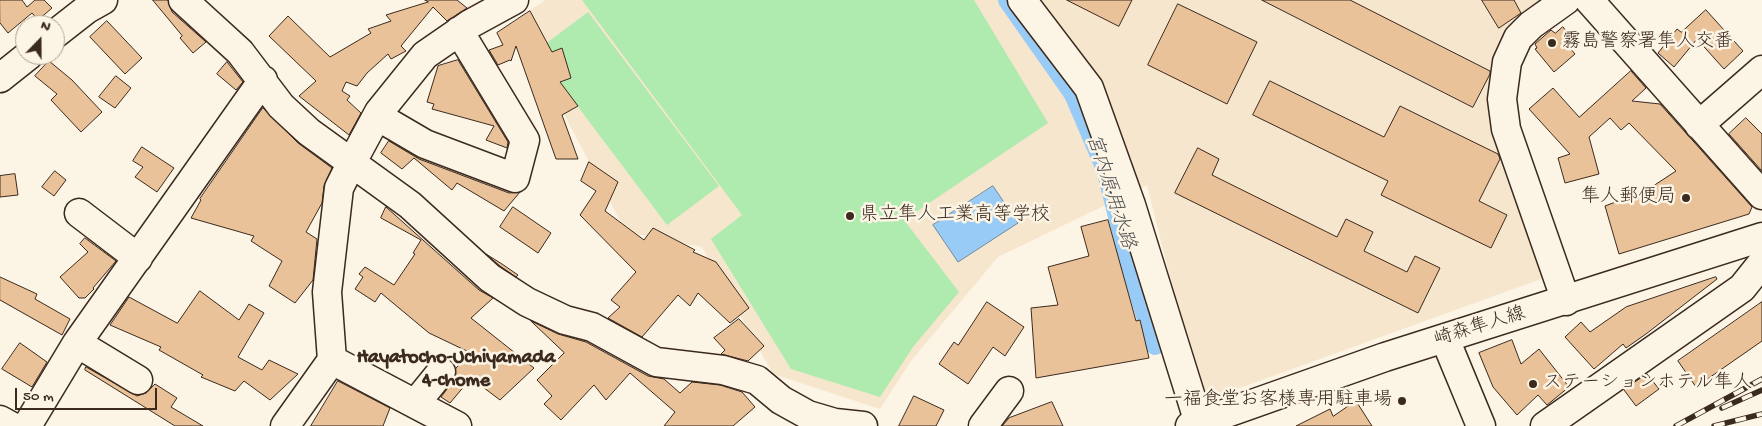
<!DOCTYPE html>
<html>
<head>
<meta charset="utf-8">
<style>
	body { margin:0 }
	#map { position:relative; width:1762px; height:426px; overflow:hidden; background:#fcf5e5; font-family:"Gochi Hand",sans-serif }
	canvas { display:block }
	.north { position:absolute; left:15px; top:15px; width:50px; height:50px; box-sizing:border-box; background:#fcf5e5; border:1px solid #afa495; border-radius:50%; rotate:22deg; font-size:14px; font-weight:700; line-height:20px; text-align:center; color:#3b2a1e }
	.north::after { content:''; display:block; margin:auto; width:18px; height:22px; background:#3b2a1e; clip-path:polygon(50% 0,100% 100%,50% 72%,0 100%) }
	.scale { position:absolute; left:15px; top:388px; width:142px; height:22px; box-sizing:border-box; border:2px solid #3b2a1e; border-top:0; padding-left:6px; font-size:15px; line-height:18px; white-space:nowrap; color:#3b2a1e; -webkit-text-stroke:4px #fcf5e5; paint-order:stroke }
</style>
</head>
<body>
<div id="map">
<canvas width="1762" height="426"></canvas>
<div class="north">N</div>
<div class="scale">50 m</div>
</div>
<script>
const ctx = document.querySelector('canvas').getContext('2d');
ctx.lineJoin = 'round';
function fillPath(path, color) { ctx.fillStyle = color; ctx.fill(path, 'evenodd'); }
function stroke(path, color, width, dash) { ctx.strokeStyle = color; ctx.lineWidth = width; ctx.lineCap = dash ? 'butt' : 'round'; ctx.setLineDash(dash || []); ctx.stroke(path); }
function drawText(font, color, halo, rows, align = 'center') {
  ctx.font = font + ' "Gochi Hand","Klee One",sans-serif'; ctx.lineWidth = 5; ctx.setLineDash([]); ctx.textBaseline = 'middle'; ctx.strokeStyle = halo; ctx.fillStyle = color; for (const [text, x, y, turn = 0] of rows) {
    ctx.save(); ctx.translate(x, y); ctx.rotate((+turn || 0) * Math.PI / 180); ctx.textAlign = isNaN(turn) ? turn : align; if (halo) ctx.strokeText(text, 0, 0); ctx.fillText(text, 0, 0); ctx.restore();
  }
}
fillPath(new Path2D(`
	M545,0h994l-40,42 -10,58 55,178 -343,124 -54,-217 -149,72 -87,104 -31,48 -107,-35 -71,-127 -76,-15 -111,-211z`), '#f6e6ce');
fillPath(new Path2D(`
	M582,0h392l74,123 -144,97 55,72 -46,55 -33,50 -89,-28 -80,-130 31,-24z
	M588,12l131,174 -52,39 -131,-174z`), '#afeaaf');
const water = new Path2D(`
	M993,186l25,37 -60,39 -25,-37z`);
fillPath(water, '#98cbf5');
stroke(water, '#738b9f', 1);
stroke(new Path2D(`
	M1008,0l66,94 32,75 25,98 24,78`), '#98cbf5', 20);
const building = new Path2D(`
	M0,0h22l5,7 8,-7h9l8,8 -14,12 -6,-7 -24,20 -8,-10z
	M153,0h15l4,12 34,30 -13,11 -13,-15 2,-2z
	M425,0h32l10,8 -20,13 -14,-14 -32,39 5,5 -15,8 -3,-5 -21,19 -10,13 -11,-4 -4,9 8,5 -3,4 14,13 -12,22 -50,-39 17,-15 -47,-45 19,-20 42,41 41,-24 -3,-4 23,-8 -5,-6 42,-13z
	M1067,0h65l-13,26z
	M1262,0h88l140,71v3l-17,33z
	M1482,0h32l7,13 -22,15z
	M1178,4l79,38 -30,62 -79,-39z
	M1706,10l37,41 -19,18 -27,-30 -23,28 -16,-14 19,-24 4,3z
	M530,11l22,41 10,-4 9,30 -11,4 18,24 -16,9 16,44h-22l-40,-113 -5,15 -1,-1 -12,5 -9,-15 14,-5 -6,-12z
	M107,21l35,37 -17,16 -35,-37z
	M1563,27l11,14 -6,5 7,8 -21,18 -19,-23 2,-1 -2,-4 16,-14 4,3z
	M458,60l50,82 -1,6 -21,-8 8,-14 -62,-17 2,-5 -7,-2 11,-36z
	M49,61l23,19 30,32 -21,20 -30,-32 6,-6 -22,-18z
	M227,62l16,20 -7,8 -19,-16z
	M1631,71l15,17 -14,13 28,3 92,103 -3,7 -130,40 -14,-48 42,-16 29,-19 -47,-48 -8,7 -11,-12 -21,19 10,37 -34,9 -7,-25 12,-4 -41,-45 24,-21 26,29z
	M116,76l15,12 -16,20 -16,-11z
	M1270,81l114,56 16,-31 98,48 2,5 -21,42 28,14 -16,33 -110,-53 7,-14 -135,-66z
	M263,108l35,35 34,25 -8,18 -2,17 -16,29 11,7 -4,41 -18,23 -26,-17 13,-25 -31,-20 3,-5 -63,-18 10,-18 -1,-1z
	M1746,118l16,16v37l-33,-37z
	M389,141l30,18 90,34 11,-1 -16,19 -47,-28 -5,7 -38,-32 -12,11 -21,-16z
	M142,147l32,21 -17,24 -22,-15 8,-10 -10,-6z
	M1198,148l21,11 -7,16 125,62 9,-18 27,13 -9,19 43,21 8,-16 25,12 -22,45 -243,-120z
	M589,162l29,20 -13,29 39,29 9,-12 42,22 -2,2 23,10 33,46 -19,15 -32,-30 -8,13 -12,-11 -36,42 -34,-19 12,-11 -9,-7 25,-28 -56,-57 16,-24 -15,-10z
	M55,171l11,9 -12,16 -12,-9z
	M15,174l3,21 -18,2v-21z
	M386,207l93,83 14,8 -22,20 63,50 -34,32 -29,-22 -21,25 -9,-6 12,-16 3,-13 15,-15 -42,-20 -48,-40 -6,9 -20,-13 8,-12 -4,-3 6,-7 29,18 21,-31 -2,-1 8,-13 -40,-22z
	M513,207l38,26 -13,20 -38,-26z
	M1108,220l28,101 4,-1 9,38 -113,20 -5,-70 27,-3 -10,-38 41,-11 -8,-29z
	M85,238l31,23 -23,27 1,1 -9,9h-6l-19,-21 28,-25 -8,-8z
	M486,254l16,10 16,11 -2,2 -16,-11z
	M0,277l37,17 -2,5 35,20 -8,16 -62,-35z
	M1716,277l1,2 -71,55 -20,14 -3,-4 -29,25 -29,-32 16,-15 9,10 36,-25z
	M200,291l39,29 10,-16 15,9 -26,44 24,13 7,-10 29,14 -28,26 -26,-19 -9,10 -34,-14 2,-2 -44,-25 2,-3 -51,-22 19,-28 48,26z
	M987,302l37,25 -19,29 -12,-9 -25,37 -29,-20 15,-22 4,3z
	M1762,302v39l-66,46 -18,-26z
	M739,319l25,27 -16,15 -27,-7 4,-4 -11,-12z
	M531,321l27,13 28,8 62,34 16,3 16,14 12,-11 28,3 22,7 13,15 -22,19h-69l11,-14 -45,-39 -24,27 -12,-15 -33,35 -17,-16 8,-8 -15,-16 27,-27z
	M1512,340l9,24 18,-15 30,38 -22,18 -9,-10 -21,20 -24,-28 -14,-34z
	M20,343l27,19 -15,25 -30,-18z
	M86,367l51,29 9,-3 9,-9 22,14 -6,9 32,19h-28l-90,-56z
	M1647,374l12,15 -23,17 -12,-16z
	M338,381l52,27 -7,18h-72z
	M914,396l30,14 -8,16h-37z
	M1356,401l16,25h-76l34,-17 3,7z
	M1052,402l11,24h-61l7,-8z`);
fillPath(building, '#e9c299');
stroke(building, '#3b2a1e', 1);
const minor = new Path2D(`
	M183,0l57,52 41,54 28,26 101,73 80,73 37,24 38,18 27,7 64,35 67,8 34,10 24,20 27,15 27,8 28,3
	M1022,0l67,88 42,117 68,218
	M1566,0l-35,25 -13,13 -11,24 -5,37 4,30 60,172
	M1589,0l173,195
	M55,34l32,-25 16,-9
	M0,78l29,-23
	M377,116l48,28 90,34 10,-38 -66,-109
	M1699,125l63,-55
	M79,213l59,45
	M1445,339l36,87
	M77,343l61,37
	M332,360l125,66
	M415,404l26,-32
	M27,426l50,-83 186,-263
	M285,426l47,-66 -5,-68 12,-104 12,-24 28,-52 46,-57 45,-31 44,-24
	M983,426l26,-35
	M1545,426l197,-138 20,-25`);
const major = new Path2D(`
	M0,420l11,6
	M1190,426l195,-69 377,-120`);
stroke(minor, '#3b2a1e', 31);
stroke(major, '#3b2a1e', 31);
stroke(minor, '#fcf5e5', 28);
stroke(major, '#fcf5e5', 28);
const rail = new Path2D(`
	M1722,408l40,-18
	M1676,426l86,-47
	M1714,426l48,-12`);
stroke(rail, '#3b2a1e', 5.5);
stroke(rail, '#fcf5e5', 4, [11]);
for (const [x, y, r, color] of [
	[1552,43,5,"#3b2a1e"],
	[1686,198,5,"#3b2a1e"],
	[850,216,5,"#3b2a1e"],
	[1533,384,5,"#3b2a1e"],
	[1402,401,5,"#3b2a1e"]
]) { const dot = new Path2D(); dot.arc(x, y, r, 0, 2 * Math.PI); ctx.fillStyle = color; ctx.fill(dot); stroke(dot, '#fcf5e5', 2); }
drawText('19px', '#3b2a1e', '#fcf5e5', [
	["霧島警察署隼人交番",1562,43],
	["隼人郵便局",1676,198,"right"],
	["県立隼人工業高等学校",860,216],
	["ステーションホテル隼人",1543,384],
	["一福食堂お客様専用駐車場",1392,401,"right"]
], 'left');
drawText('19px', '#3b2a1e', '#fcf5e5', [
	["崎森隼人線",1480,328,-17]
]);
drawText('italic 20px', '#525254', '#fcf5e5', [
	["宮内原用水路",1109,192,72]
]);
drawText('bold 20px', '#3b2a1e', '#fcf5e5', [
	["Hayatocho-Uchiyamada",456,359],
	["4-chome",456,382]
]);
</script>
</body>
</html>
